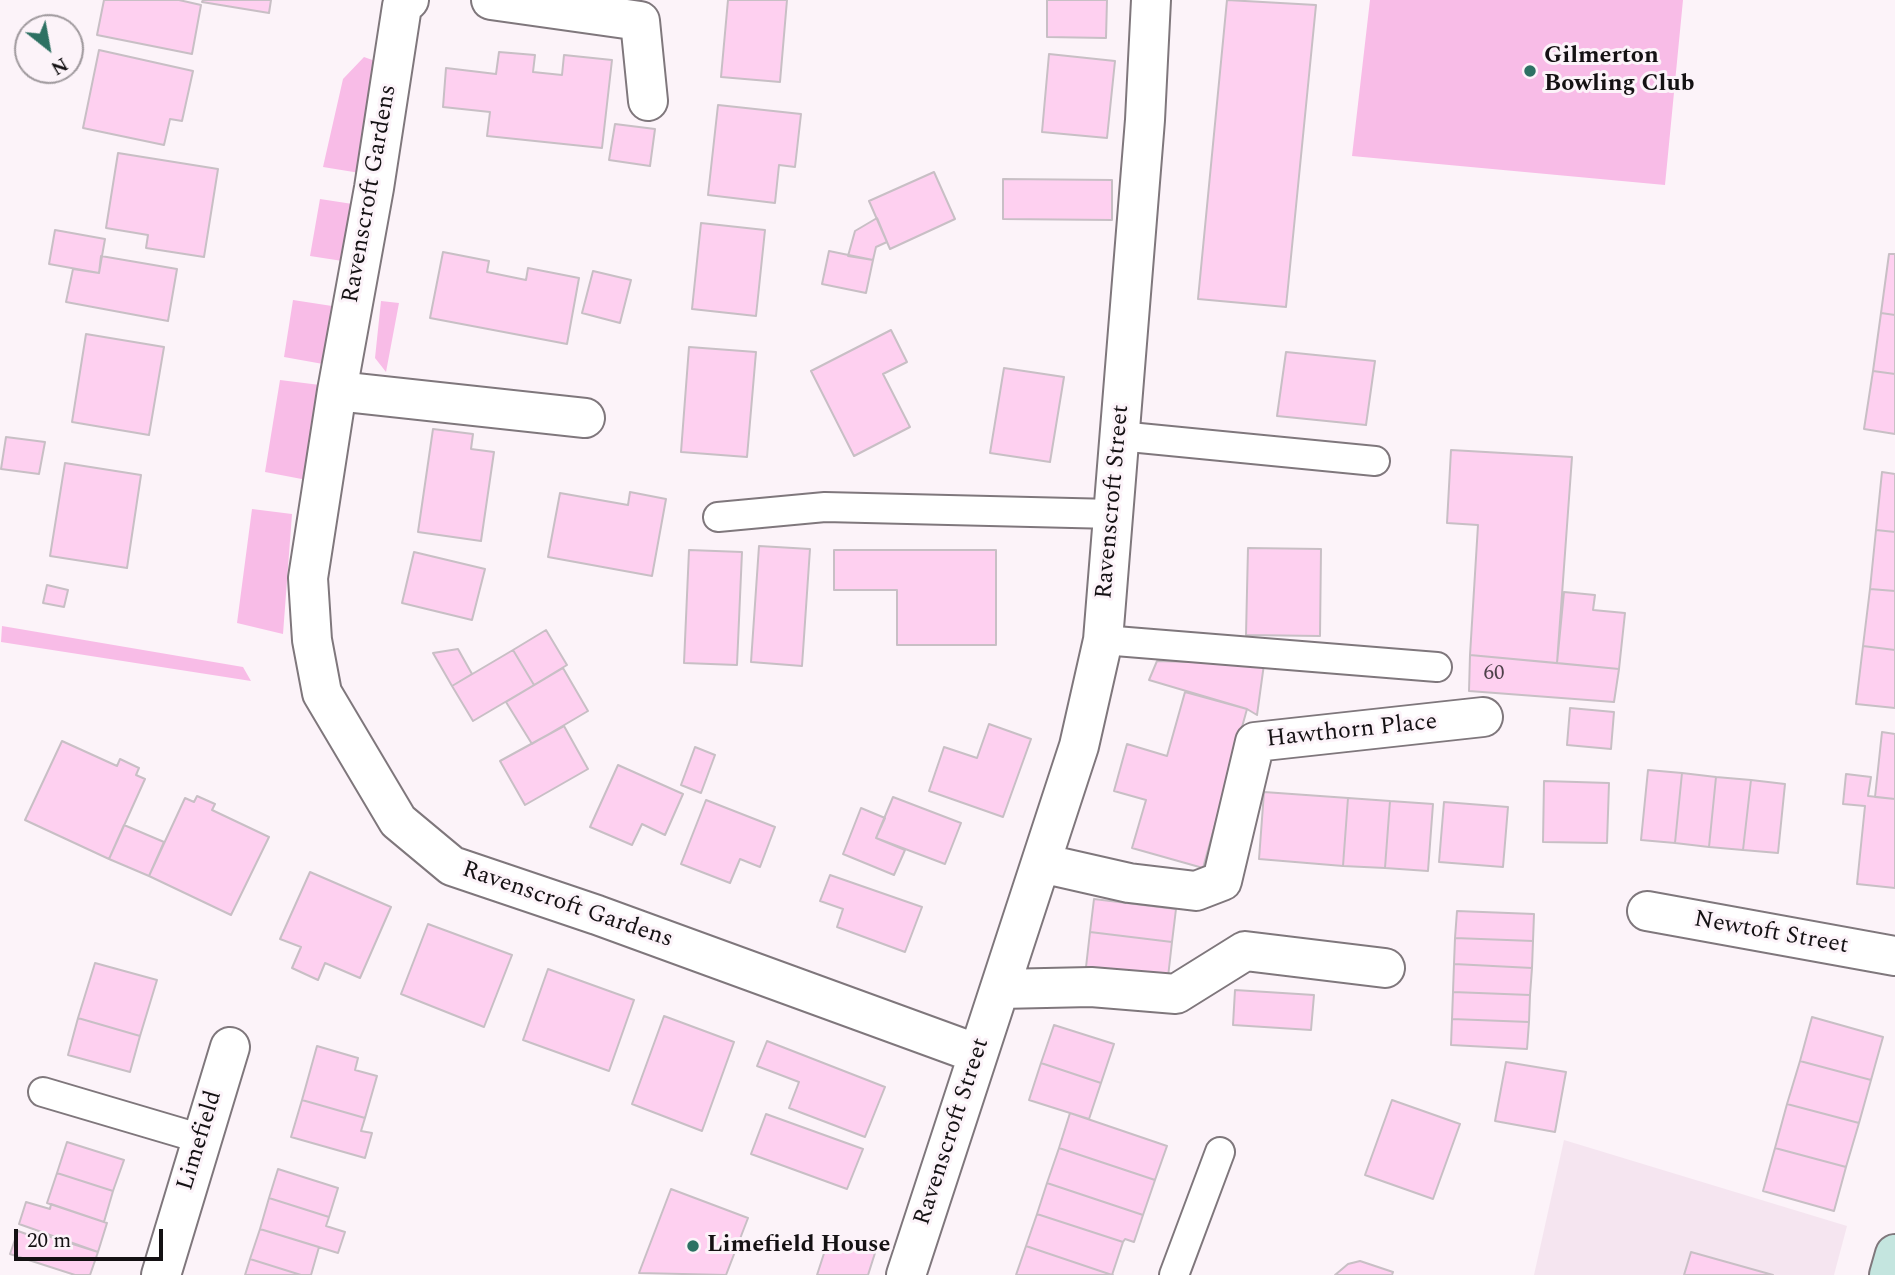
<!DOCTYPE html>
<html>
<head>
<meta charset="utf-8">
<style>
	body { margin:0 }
	#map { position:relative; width:1895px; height:1275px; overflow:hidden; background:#fcf3f9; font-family:Spectral,serif }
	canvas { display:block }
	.north { position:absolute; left:14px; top:14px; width:70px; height:70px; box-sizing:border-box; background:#fcf3f9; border:2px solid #9f999d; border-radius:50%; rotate:149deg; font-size:19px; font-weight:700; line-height:28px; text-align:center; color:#141113 }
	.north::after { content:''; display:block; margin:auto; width:24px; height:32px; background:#2d7163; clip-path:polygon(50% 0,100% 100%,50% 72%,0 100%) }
	.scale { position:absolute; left:14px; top:1229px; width:149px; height:32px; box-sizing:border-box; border:4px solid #141113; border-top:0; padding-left:9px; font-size:21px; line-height:24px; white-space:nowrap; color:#141113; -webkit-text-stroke:5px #fcf3f9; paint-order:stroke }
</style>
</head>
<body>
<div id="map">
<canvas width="1895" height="1275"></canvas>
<div class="north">N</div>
<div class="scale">20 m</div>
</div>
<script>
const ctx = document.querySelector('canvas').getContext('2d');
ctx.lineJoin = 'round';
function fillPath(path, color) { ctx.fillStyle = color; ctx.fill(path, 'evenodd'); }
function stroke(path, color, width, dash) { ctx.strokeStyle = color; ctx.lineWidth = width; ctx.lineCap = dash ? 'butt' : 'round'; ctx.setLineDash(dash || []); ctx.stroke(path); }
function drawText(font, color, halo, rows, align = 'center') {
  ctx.font = font + ' Spectral,serif'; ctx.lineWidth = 6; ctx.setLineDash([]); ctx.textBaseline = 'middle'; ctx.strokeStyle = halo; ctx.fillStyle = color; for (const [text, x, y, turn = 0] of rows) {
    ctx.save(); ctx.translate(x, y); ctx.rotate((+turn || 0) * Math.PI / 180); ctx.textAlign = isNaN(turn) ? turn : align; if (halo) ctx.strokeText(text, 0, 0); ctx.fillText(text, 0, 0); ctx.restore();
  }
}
fillPath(new Path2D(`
	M1564,1140l283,86 -13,49h-300z`), '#f5e5f0');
fillPath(new Path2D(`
	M1370,0h313l-18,185 -313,-29z
	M364,57l14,5 -12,112 -43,-7 20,-88z
	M320,199l39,6 -10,57 -39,-6z
	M293,300l39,6 -9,58 -39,-7z
	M381,301l18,2 -13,69 -11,-14z
	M280,380l40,5 -13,95 -42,-8z
	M252,509l40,5 -9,120 -46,-11z
	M2,626l241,41 8,14 -250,-39z`), '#f8bce7');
const building = new Path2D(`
	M104,0h75l22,5 -9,49 -95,-19z
	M203,0h68l-2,13 -67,-11z
	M728,0h59l-7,82 -59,-5z
	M1047,0h60l-1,38 -59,-1z
	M1227,0l89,5 -30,302 -88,-8z
	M99,50l94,21 -11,50 -12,-2 -6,26 -81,-17z
	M499,52l36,3 -2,17 29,3 2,-20 48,5 -10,88 -115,-12 3,-24 -47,-5 3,-39 50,6z
	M1049,54l66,7 -8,77 -65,-6z
	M718,105l83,9 -6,53 -16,-2 -4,38 -67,-8z
	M615,124l40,5 -5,37 -41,-6z
	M118,153l100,16 -14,88 -58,-9 2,-13 -42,-7z
	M934,172l21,47 -65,30 -21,-48z
	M1003,179l109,1v40l-109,-1z
	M877,218l10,24 -11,5 -3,13 -25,-4 7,-25z
	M701,223l64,7 -9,86 -64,-7z
	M55,230l50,9 -6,34 -50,-9z
	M829,251l44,9 -7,33 -44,-9z
	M443,252l46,9 -2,11 39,8 2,-12 51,10 -12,66 -137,-26z
	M1889,254h6v61l-14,-2z
	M101,256l76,13 -9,52 -102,-19 7,-33 26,4z
	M593,271l38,9 -11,43 -38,-10z
	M1881,313l14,2v59l-22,-3z
	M891,330l16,32 -24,12 27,53 -56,29 -43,-85z
	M86,334l78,13 -15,88 -77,-13z
	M689,347l67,5 -9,105 -66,-5z
	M1286,352l89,9 -9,64 -89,-9z
	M1004,368l60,9 -14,85 -60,-9z
	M1873,371l22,3v60l-31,-5z
	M433,429l40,5 -2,15 23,3 -13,89 -63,-9z
	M6,437l39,5 -6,32 -38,-5z
	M1451,450l121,7 -15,206 -87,-8 8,-130 -31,-2z
	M65,463l76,12 -14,93 -77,-12z
	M1882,472l13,2v58l-19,-2z
	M630,492l36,7 -14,77 -104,-19 12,-64 68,12z
	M1876,530l19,2v59l-25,-2z
	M759,546l51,3 -8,117 -51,-4z
	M1248,548l73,1 -1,87 -74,-1z
	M689,550l53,2 -5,113 -53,-2z
	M834,550h162v95h-99v-55h-63z
	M414,552l71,17 -13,51 -70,-17z
	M47,585l21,5 -4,17 -21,-4z
	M1870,589l25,2v59l-32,-4z
	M1564,592l31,3 -2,15 32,3 -6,56 -62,-6z
	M546,630l21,35 -33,20 -21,-35z
	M1863,646l32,4v58l-39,-4z
	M458,649l14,25 -20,12 -19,-33z
	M513,650l21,35 -61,36 -21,-35z
	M1470,655l149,14 -5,33 -145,-11z
	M1157,661l107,3 -7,51 -10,-6 -98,-29z
	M563,668l25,43 -56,33 -26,-42z
	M1185,692l62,17 -44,159 -71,-20 14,-48 -32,-9 13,-47 40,12z
	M1570,708l44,4 -3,37 -44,-4z
	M989,724l42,15 -28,78 -74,-26 15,-44 33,11z
	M564,726l24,43 -63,36 -25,-44z
	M1882,732l13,2v65l-20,-2z
	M62,741l55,25 3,-7 19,9 -3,7 9,4 -36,80 -84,-39z
	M695,747l20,8 -14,38 -20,-8z
	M618,765l65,29 -18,41 -23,-11 -10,21 -42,-18z
	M1648,770l34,3 -7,70 -34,-3z
	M1682,773l34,4 -7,70 -34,-4z
	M1846,774l25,3 -3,19 27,3v89l-38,-4 8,-78 -22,-2z
	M1716,777l35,3 -8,70 -34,-3z
	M1751,780l34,4 -7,69 -35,-3z
	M1544,781l65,2 -2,60 -64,-1z
	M1264,792l84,6 -5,68 -84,-7z
	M197,796l18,8 -3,6 57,27 -38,78 -82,-39 36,-78 9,4z
	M893,797l68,26 -16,41 -69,-26z
	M1348,798l42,3 -5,67 -42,-2z
	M706,800l69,27 -15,40 -20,-8 -10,24 -49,-19z
	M1390,801l43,3 -5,67 -43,-3z
	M1444,802l64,5 -5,60 -64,-5z
	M861,808l24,10 -9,20 29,12 -11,25 -51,-21z
	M124,825l40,17 -15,34 -40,-17z
	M310,872l81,35 -31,71 -35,-15 -7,17 -26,-12 9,-21 -21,-8z
	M830,875l92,32 -17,45 -68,-25 6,-18 -23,-8z
	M1094,899l82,10 -4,33 -82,-10z
	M1457,911l77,3 -1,27 -78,-3z
	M428,924l84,31 -28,72 -83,-33z
	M1090,932l82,10 -4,35 -82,-10z
	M1455,938l78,3 -1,27 -78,-4z
	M95,963l62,17 -17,56 -62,-18z
	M1454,964l78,4 -2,27 -77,-3z
	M548,969l86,31 -25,71 -86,-31z
	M1235,990l79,5 -3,35 -78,-5z
	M1453,992l77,3 -1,27 -77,-3z
	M664,1016l70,26 -32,89 -70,-27z
	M1812,1017l71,20 -12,43 -71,-19z
	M78,1018l62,18 -10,36 -62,-17z
	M1452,1019l77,3 -2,27 -76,-4z
	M1054,1025l60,19 -13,39 -60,-20z
	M767,1041l118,46 -20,50 -76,-29 10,-26 -42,-16z
	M317,1046l41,12 -3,12 22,6 -12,42 -63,-18z
	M1800,1061l71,19 -12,43 -72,-19z
	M1506,1062l60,10 -11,60 -60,-11z
	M1041,1063l60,20 -12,36 -60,-19z
	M302,1100l63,18 -4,13 11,2 -7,25 -74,-21z
	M1392,1100l68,24 -27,75 -68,-24z
	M1787,1104l72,19 -13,44 -71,-19z
	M1070,1113l97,33 -12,34 -96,-32z
	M766,1114l97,35 -16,40 -96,-35z
	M67,1142l57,18 -11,31 -56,-18z
	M1059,1148l96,32 -12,35 -96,-32z
	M1775,1148l71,19 -12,44 -71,-20z
	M278,1169l60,19 -9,29 -60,-19z
	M57,1173l56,18 -9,31 -57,-19z
	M1047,1183l96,32 -9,27 -9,-3 -2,3 -86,-28z
	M671,1189l77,29 -22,57 -87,-2z
	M269,1198l60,19 -3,9 19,6 -7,21 -78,-24z
	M26,1202l24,7 1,-5 56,19 -9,29 -79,-28z
	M1037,1214l86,28 -11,33 -86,-29z
	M260,1229l59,18 -8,28h-10l-51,-16z
	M18,1231l22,8 1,-5 57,18 -8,23h-15l-65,-21z
	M829,1238l46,15 -7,22h-51z
	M1026,1246l86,29h1h-97z
	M1691,1252l82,23h-89z
	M250,1259l51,16h-56z
	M1360,1261l33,11 -1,3h-57l13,-11z`);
fillPath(building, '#fed0f0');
stroke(building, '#c8bfc5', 2);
const service = new Path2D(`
	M1119,436l256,25
	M718,517l107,-10 288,7
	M1103,640l334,27
	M43,1092l159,47
	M1174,1275l46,-123`);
const minor = new Path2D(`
	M409,0l-7,6 -28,182 -37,203 -29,187 4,62 10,53 76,128 54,45 145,49 381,139
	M491,0l149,21 8,80
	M337,391l248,27
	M1041,863l88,20 67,8 26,-10 33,-139 228,-25
	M1647,911l248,45
	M1000,989l91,-2 85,7 69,-43 140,17
	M161,1275l69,-228
	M906,1275l173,-529 24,-106 42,-520 6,-120`);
const secondary = new Path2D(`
	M1889,1275l6,-21`);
stroke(service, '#7f777c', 32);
stroke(minor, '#7f777c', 42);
stroke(secondary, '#7f777c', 42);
stroke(service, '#fff', 28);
stroke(minor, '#fff', 38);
stroke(secondary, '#c4e5df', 38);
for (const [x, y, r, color] of [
	[1530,71,7,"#2d7163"],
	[693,1246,7,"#2d7163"]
]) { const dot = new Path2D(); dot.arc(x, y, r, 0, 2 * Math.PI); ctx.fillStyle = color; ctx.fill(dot); stroke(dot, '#fcf3f9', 2.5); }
drawText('21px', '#4e414a', null, [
	["60",1494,675]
]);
drawText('bold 24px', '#141113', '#fcf3f9', [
	["Gilmerton",1544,57],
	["Bowling Club",1544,85],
	["Limefield House",707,1246]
], 'left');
drawText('24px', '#141113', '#fcf3f9', [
	["Ravenscroft Gardens",371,194,-80],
	["Ravenscroft Street",1114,502,-85],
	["Hawthorn Place",1352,732,-6],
	["Ravenscroft Gardens",567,906,19],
	["Newtoft Street",1771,934,10],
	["Ravenscroft Street",953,1132,-72],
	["Limefield",201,1141,-73]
]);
</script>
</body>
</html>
